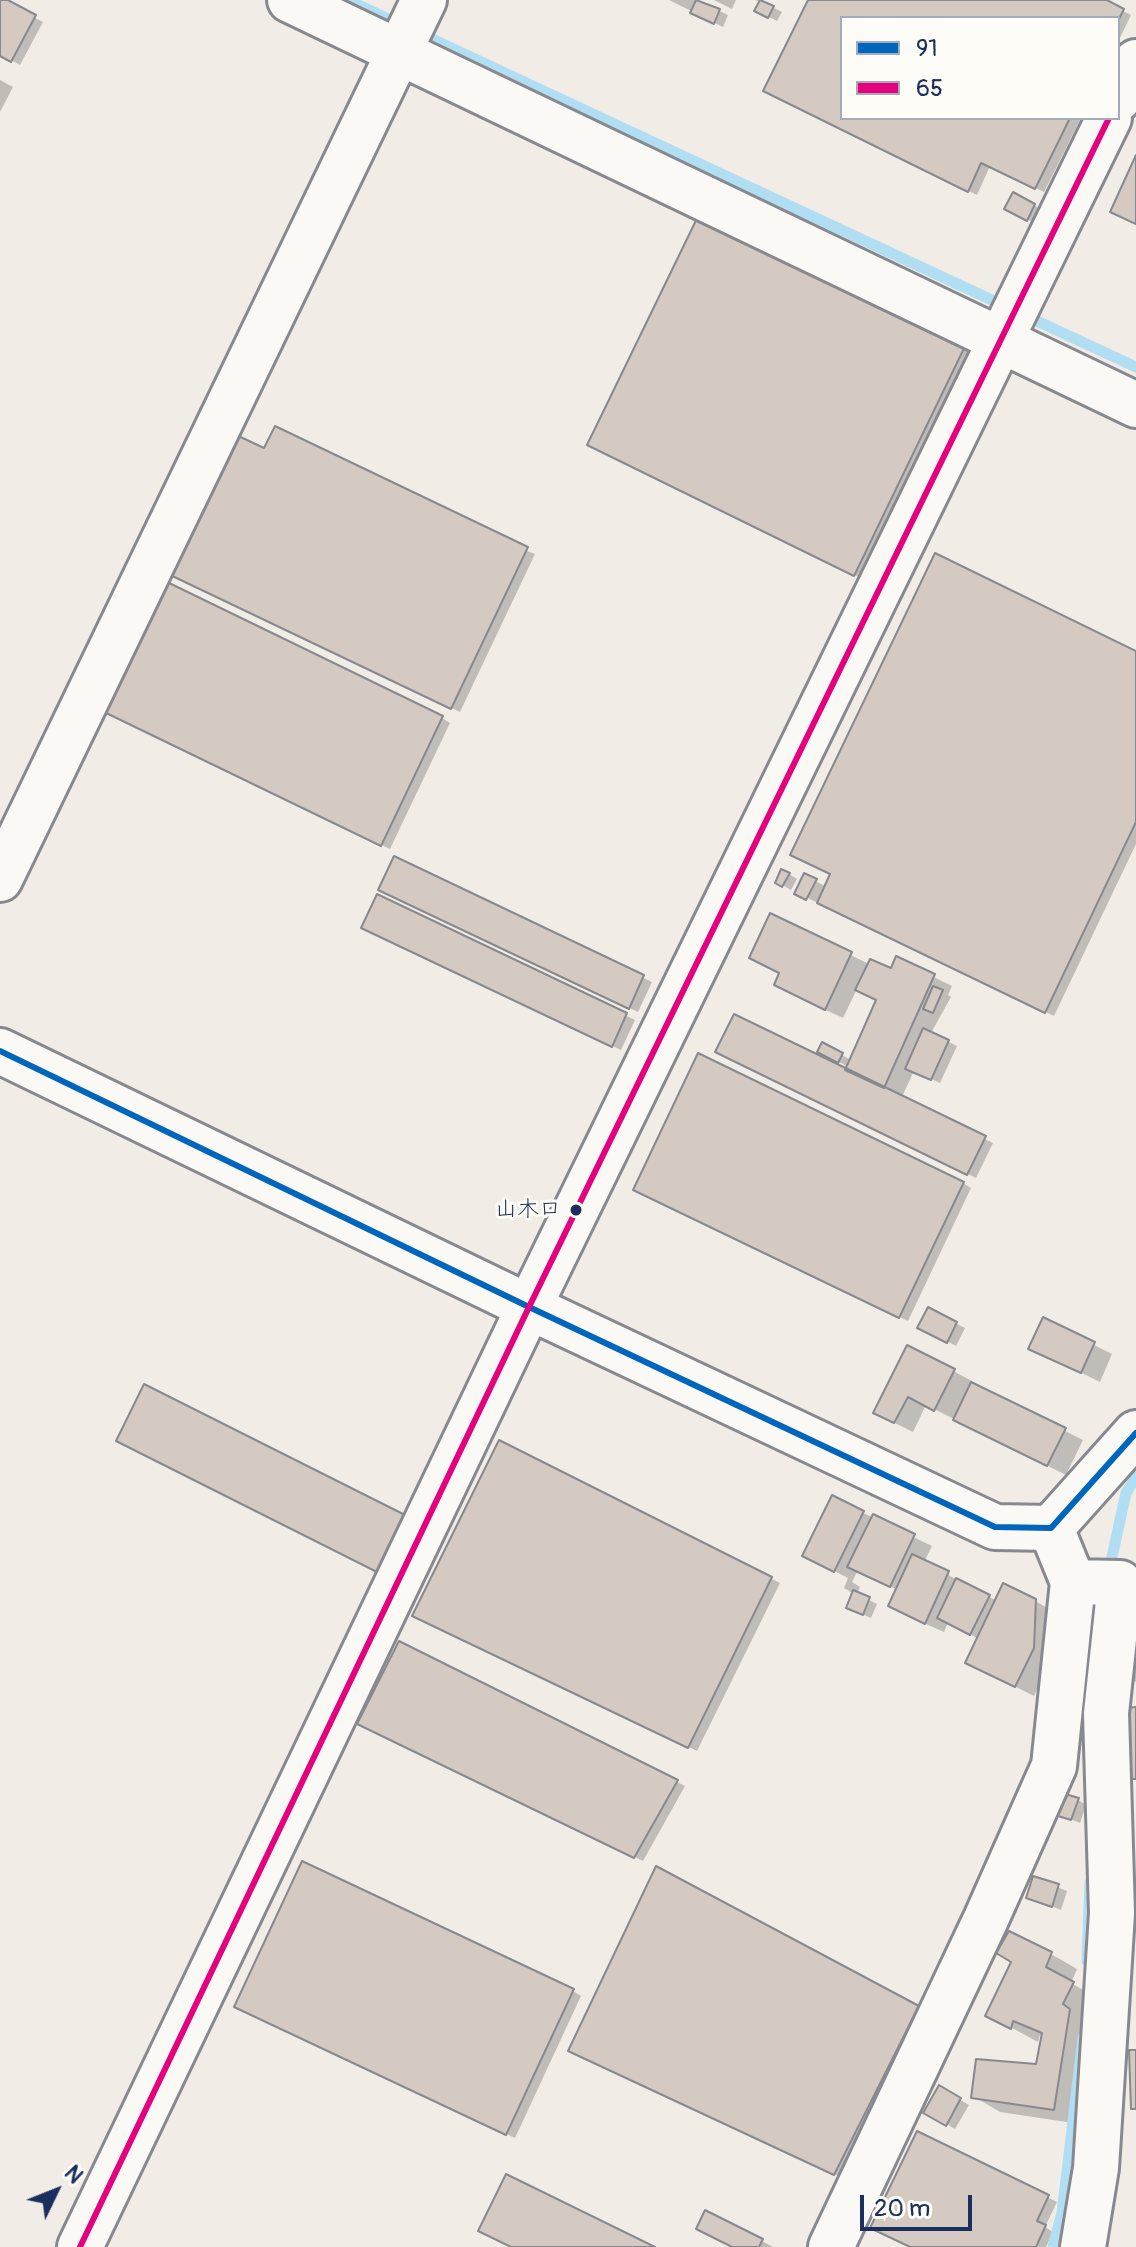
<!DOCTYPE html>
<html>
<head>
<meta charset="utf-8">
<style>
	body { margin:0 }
	#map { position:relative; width:1136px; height:2247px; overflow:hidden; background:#f1ece6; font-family:Pangolin,sans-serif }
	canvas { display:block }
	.legend { position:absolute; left:840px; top:16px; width:280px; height:104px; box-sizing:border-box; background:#fdfcf7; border:2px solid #a3aaba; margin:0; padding:10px 14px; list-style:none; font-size:24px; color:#1b2f5e }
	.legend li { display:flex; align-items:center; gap:16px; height:40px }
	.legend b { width:40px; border:2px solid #a3aaba }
	.north { position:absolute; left:16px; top:2151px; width:80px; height:80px; -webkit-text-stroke:6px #fdfcf7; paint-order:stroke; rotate:47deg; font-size:22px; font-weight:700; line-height:32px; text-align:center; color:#1b2f5e }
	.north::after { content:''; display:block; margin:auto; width:28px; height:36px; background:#1b2f5e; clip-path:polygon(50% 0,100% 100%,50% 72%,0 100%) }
	.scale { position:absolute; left:860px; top:2195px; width:112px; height:36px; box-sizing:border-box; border:4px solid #1b2f5e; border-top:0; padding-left:10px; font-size:24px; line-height:28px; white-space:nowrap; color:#1b2f5e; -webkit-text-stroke:6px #fdfcf7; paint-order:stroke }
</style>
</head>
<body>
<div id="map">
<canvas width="1136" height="2247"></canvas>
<ul class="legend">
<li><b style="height:10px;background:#0065bd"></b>91</li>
<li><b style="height:10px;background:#e5007d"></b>65</li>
</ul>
<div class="north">N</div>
<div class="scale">20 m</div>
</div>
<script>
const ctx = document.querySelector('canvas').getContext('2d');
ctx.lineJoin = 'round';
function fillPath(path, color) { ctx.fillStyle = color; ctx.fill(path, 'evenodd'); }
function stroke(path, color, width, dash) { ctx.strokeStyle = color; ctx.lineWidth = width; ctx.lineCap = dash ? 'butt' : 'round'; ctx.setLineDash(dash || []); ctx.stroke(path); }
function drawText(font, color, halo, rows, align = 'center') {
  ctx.font = font + ' Pangolin,"Klee One",sans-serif'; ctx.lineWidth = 6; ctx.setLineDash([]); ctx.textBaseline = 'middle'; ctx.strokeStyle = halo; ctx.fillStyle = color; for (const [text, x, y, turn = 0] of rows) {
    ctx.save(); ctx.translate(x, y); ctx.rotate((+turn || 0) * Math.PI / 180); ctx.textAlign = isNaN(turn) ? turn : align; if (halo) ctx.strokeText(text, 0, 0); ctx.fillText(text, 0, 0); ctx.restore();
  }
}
fillPath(new Path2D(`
	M0,0l43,22 -23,43 -20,-11z
	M669,0h28l31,15 -5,12z
	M714,0h22l-4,9z
	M755,0h3l24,12 -5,9 -21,-11 5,-8z
	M810,0h292l29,15 -13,27v-24h-276v100h239l-37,74 -54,-26 -13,29 -203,-100z
	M0,80l13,7 -13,25z
	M1014,195l29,15 -7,14 -29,-16z
	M703,210l273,135 -113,234 -266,-130z
	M265,451l270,103 -75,158 -283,-135z
	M1136,653v191l-82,172 -257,-123 8,-17 22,11z
	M113,715l329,3 8,5 -60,126z
	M395,859l257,123 -14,30 -249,-118z
	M789,874l8,5 -6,11 -14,-8z
	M378,897l257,123 -14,30 -249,-118z
	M771,916l98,48 23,7 5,-12 55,27 -4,9 3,2 -20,36 26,13 -17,37 -26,-12 -13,28 92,44 -17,35 -250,-122 120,15 2,-4 -28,-16 22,4 9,5 27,-59 -21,-12 -14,29 -49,-23 -13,-21z
	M963,1183l8,5 -63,133 -265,-127z
	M929,1310l36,18 -9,18 -36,-19z
	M1044,1320l68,34 -12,28 -69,-34z
	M908,1347l64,34 -1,3 112,56 -17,35 -140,-70 -13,27 -20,-10z
	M500,1442l280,141 -83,168 -274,-131z
	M832,1498l100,48 -8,16 73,39h38l18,10 -1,47 -18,38 -48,-24 -7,-33 -31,-16 -4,9 -36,-16 -11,-26 -39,-20 -6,12 8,5 -3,7 20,10 -6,14 -14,-6 -3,-18 -10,-6 4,-10 -26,-13z
	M1136,1616v66l-10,-6z
	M400,1644l285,142 -42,75 -275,-133z
	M1078,1800l8,5 -6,18 -20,-8z
	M656,1869l270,144 -83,165 -264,-123z
	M1034,1878l33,13 -6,19 -33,-13z
	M1051,1954l26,15 -6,14 28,16 -19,125 -80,-12 -27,-16 65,-30 5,-30 -3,-1 -2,7 -50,-27z
	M573,1991l8,5 -66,142 -271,-127z
	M940,2088l29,17 -14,24 -29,-17z
	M918,2134l139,68 -12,25 8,5 -7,15h-133z
	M762,2241l11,6h-38z`), '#0003');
stroke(new Path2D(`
	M348,0l55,26
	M419,33l590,275
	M1024,315l112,52
	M1108,1575l18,-82 10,-16
	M1087,1961l3,-79
	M1053,2247l9,-34 21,-175`), '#b1def2', 11);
const building = new Path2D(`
	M0,0h8l28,15 -25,47 -11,-6z
	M696,0l24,9 -6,15 -24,-11z
	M760,0l14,6 -6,12 -14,-7z
	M808,0h299l17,9 -6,12v-3h-276v100h228l-35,71 -54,-26 -13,29 -205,-101z
	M1136,155v69l-26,-12z
	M1013,192l22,12 -8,17 -23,-12z
	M702,208l267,130 -115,238 -267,-131z
	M275,426l253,121 -77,162 -285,-136 66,-140 32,15z
	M935,553l201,98v171l-91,191 -228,-110 13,-29 -40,-19z
	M165,581l278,135 -62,130 -279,-135z
	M394,856l250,119 -15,34 -251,-119z
	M781,869l9,4 -8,14 -7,-4z
	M804,873l13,6 -11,21 -12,-6z
	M377,894l250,119 -15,34 -251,-119z
	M770,913l82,39 -27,58 -51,-25 5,-12 -30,-15z
	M896,956l39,18 -51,114 -39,-18 31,-70 -21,-10 15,-31 21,9z
	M933,986l10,4 -10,23 -10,-4z
	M734,1014l252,122 -19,39 -252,-123z
	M923,1028l26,12 -18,40 -26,-11z
	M822,1042l21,11 -5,10 -21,-11z
	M698,1053l266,129 -65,136 -266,-128z
	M928,1307l29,15 -10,21 -30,-15z
	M1043,1317l52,25 -14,31 -53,-24z
	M907,1345l48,24 -21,42 -26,-14 -14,26 -21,-10z
	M971,1382l95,46 -19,38 -94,-46z
	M144,1384l263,132 -28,57 -263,-132z
	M499,1440l273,137 -84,171 -276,-132z
	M832,1495l32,16 -30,61 -32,-16z
	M873,1514l42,20 -25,53 -43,-20z
	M912,1554l37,17 -24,53 -37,-18z
	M956,1578l34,17 -20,40 -33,-17z
	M1003,1583l33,16 -2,49 -19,39 -50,-24z
	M853,1590l17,7 -7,18 -17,-7z
	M399,1641l279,139 -44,78 -277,-134z
	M1136,1707v72h-8l-3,-71z
	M1065,1794l14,4 -8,22 -13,-4z
	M302,1861l272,128 -68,146 -272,-128z
	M656,1866l263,140 -85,169 -266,-124z
	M1033,1876l26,8 -7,23 -26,-9z
	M1009,1931l43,21 -6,15 28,15 -11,22 7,5 -16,101 -83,-12 5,-39 60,5 6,-31 -29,-12 -2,8 -26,-13 26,-54 -15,-9z
	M1129,2050h7v59h-5z
	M939,2085l22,13 -15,28 -23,-13z
	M917,2131l132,64 -12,26 9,4 -10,22h-126l-40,-19z
	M506,2174l149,73h-144l-33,-16z
	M705,2210l58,29 -4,8h-27l-36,-18z`);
fillPath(building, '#d4cac1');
stroke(building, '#87898f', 2);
const minor = new Path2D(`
	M290,0l846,405
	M1118,99l18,-37
	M0,879l424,-879
	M0,1051l529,256 466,220 56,1 85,-95
	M1073,1582l47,1 -14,130 6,200 -16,255 -13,79
	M80,2247l449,-940 580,-1189
	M831,2247l155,-328 68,-153 19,-184 -22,-54`);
stroke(minor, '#87898f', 50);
stroke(minor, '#faf9f6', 44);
stroke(new Path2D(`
	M0,1051l529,256 466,220 56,1 85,-95`), '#0065bd', 6);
stroke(new Path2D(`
	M80,2247l449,-940 580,-1189`), '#e5007d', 6);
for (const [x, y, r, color] of [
	[576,1210,7,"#1b2f5e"]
]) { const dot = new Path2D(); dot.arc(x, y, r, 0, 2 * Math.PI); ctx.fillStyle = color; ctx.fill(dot); stroke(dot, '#fdfcf7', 3); }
drawText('22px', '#1b2f5e', '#fdfcf7', [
	["山木口",561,1210]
], 'right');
</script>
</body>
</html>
